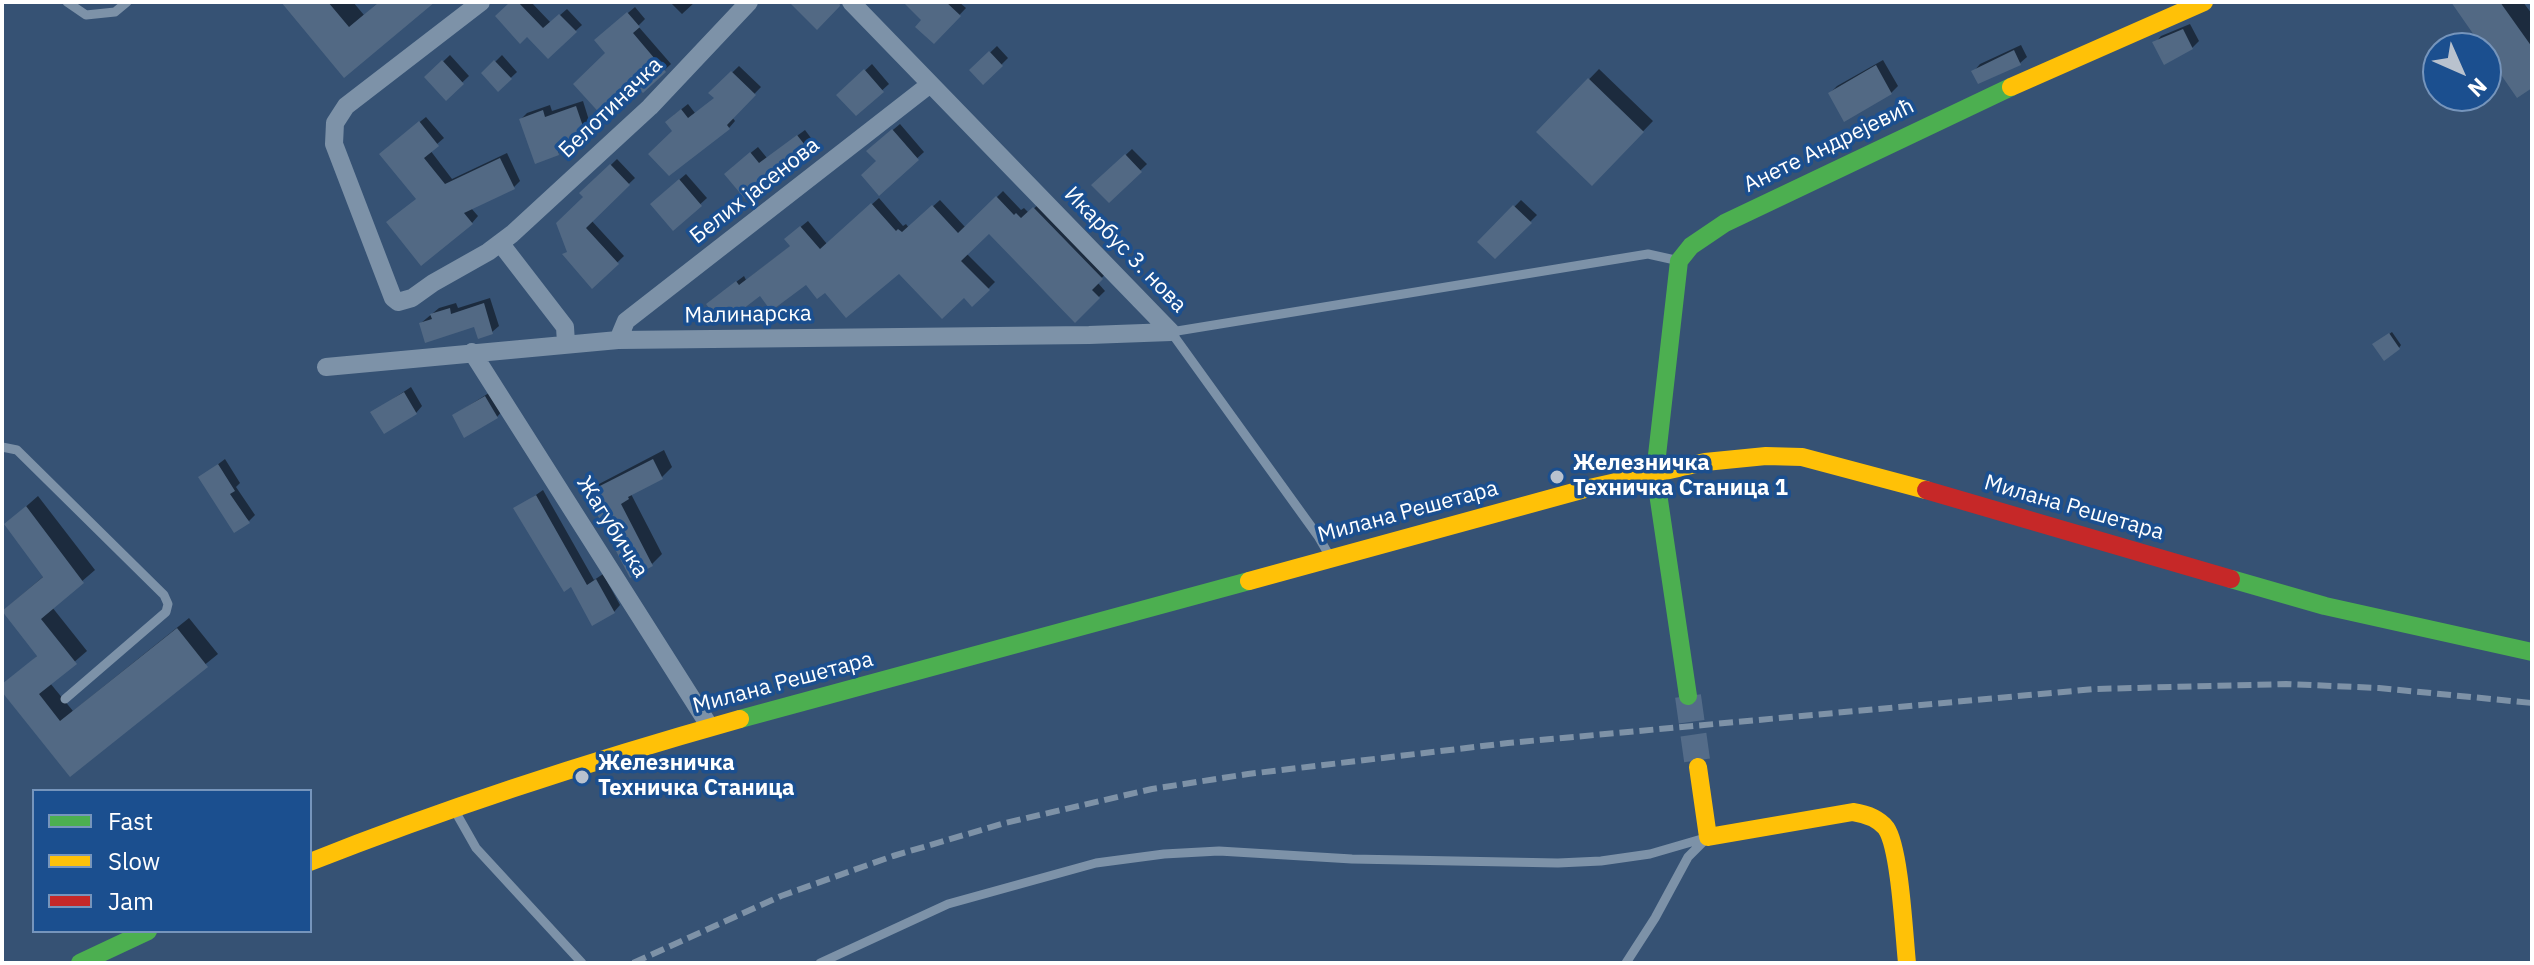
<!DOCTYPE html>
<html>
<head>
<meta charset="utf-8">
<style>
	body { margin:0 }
	#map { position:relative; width:2534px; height:965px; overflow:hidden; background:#365274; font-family:"IBM Plex Sans",sans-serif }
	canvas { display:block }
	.frame { position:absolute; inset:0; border:4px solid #fff; pointer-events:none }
	.legend { position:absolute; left:32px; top:789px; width:280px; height:144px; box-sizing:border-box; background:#1b4f8f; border:2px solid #7695bc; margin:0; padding:10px 14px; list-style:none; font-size:24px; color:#fff }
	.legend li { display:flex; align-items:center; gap:16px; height:40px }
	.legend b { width:40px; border:2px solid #7695bc }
	.north { position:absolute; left:2422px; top:32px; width:80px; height:80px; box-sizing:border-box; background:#1b4f8f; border:2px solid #7695bc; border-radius:50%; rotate:135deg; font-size:22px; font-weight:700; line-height:32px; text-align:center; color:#fff }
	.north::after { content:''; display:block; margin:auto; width:28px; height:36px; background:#b9c2ce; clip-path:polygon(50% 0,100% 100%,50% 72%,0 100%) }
</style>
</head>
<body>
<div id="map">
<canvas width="2534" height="965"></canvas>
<div class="frame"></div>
<ul class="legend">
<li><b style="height:10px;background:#4caf50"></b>Fast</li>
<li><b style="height:10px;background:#ffc107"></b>Slow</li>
<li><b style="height:10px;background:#c62828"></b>Jam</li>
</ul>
<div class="north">N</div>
</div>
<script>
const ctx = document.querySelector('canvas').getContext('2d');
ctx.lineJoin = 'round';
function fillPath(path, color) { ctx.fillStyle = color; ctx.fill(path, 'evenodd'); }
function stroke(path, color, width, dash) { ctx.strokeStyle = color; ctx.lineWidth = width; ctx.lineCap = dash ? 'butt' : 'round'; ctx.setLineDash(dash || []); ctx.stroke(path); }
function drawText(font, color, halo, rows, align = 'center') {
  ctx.font = font + ' "IBM Plex Sans",sans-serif'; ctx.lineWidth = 7; ctx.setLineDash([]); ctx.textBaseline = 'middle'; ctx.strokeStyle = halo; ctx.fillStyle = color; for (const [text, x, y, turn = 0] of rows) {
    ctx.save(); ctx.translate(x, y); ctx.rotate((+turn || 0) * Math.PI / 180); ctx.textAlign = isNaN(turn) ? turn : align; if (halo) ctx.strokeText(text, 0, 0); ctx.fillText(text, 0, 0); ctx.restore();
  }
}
fillPath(new Path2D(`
	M283,2h70l11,13 15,-13h53l-88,73z
	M512,2h19l20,21 16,-14 15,16 -34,31z
	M670,2h25l-13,12z
	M906,2h53l7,6 -32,34 -10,-22z
	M2453,2h70l9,12v71l-46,-36z
	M635,7l10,12 -7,7 33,38 -28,26 -40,-56z
	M2190,24l9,17 -7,7 -37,-5 6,-7z
	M2021,45l6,12 -7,6 -46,8 6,-7z
	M997,46l11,12 -25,25 -11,-13z
	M450,55l19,21 -23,22 -19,-21z
	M502,55l15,17 -18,17 -15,-16z
	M1883,60l15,26 -7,7h-61l7,-7z
	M872,64l17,20 -33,30 -17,-19z
	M739,66l22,21 -29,30 3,4 -6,7 -54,3 -1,-16 14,-11 7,9 21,-15 -5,-5z
	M1599,69l54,52 -61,63 -54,-52z
	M583,101l9,29 -6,6 -23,8 1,2 -6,7 -37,-34 6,-6 23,-8 2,6z
	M426,117l18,21 -14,12 22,29 55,-26 13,28 -6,6 -43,21 7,8 -6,7 -54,-24 -30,-52z
	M900,124l24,28 -45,41 -3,-49z
	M805,130l12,16 -7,7 -27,11 -50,3 25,-20 9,11z
	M1132,149l15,15 -38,37 -15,-16z
	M617,159l18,19 -44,42 33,36 -31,30 -25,-35 18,-54 -4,-4z
	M686,174l21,24 -33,30 -15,-31z
	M1003,191l18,19 3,-2 5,5 12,-11 67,70 -11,10 8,9 -30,29 -86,-89 -23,22 29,29 -22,22 -9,-9 -65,-24 -74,19 -19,-7 -46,11 -45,4 29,-22 2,4 46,-35 1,-12 15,-12 19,23 52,-46 24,28 3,-2 3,4 31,-28 26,28z
	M1521,200l16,15 -42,42 -15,-15z
	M490,298l9,28 -7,6 -17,-7 -54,-2 18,-15 17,-5 2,5z
	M2392,332l9,13 -2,3 -21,-6z
	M411,387l11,19 -6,7 -43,-1z
	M492,391l11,19 -6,7 -43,-2z
	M664,450l8,17 -10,10 -31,17 31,60 -10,10 -64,-70 11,-10z
	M225,459l15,24 -4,4 19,28 -6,6 -49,-43z
	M543,490l51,90 9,-6 17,31 -6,7 -43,-27 -55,-76z
	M38,496l57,74 -43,37 35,44 -37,32 23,28 116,-93 29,36 -148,120 -68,-85 36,-34 -34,-45 40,-34 -38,-52z`), '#0007');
fillPath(new Path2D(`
	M281,2h47l21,25 30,-25h56l-91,76z
	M510,2h8l25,26 16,-14 18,18 -29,27 -21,-22 -7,7 -25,-28z
	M789,2h50l1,4 -23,24z
	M903,2h43l15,14 -27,28 -19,-17 6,-7z
	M2451,2h49l32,45v41l-15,10 -31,-45v-5h-3z
	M627,12l13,15 -7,6 33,39 -23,21 -6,-6 -33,31 -31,-34 32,-31 -11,-13z
	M2183,29l10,20 -29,16 -12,-23z
	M2014,50l7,15 -43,19 -7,-13z
	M989,51l14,15 -20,19 -14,-15z
	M442,60l22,24 -18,17 -22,-24z
	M494,60l18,19 -14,13 -17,-19z
	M1876,65l16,29 -48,28 -16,-29z
	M864,69l20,23 -28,24 -20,-21z
	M731,71l25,24 -29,30 3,4 -61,47 -21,-22 24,-23 -7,-9 16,-13 7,9 26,-20 -6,-5z
	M1588,78l56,54 -52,54 -56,-54z
	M576,106l11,32 -30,10 2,7 -24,9 -16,-45 24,-9 2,7z
	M419,121l20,25 -15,12 21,26 55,-26 15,31 -51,24 9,11 -52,42 -35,-44 30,-23 -37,-45z
	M892,129l27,31 -40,36 -18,-21 15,-14 -10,-10z
	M797,135l15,19 -25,19 -5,-6 -37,32 -21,-25 26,-22 9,11z
	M1125,154l17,18 -33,31 -18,-18z
	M610,164l20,21 -44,43 33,36 -27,25 -30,-35 5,-2 -11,-29 27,-26 -4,-4z
	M679,179l23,27 -29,25 -23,-27z
	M996,196l18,19 2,-2 5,5 12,-11 70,72 -11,11 8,8 -25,25 -86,-89 -28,27 29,29 -18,17 -8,-9 -22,21 -43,-45 -53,44 -21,-25 -8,6 -11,-14 -35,26 -11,-15 -38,29 -16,-21 30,-23 3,4 51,-39 -6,-7 16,-13 20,23 51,-46 25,28 2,-2 4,3 30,-27 26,28z
	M1513,205l19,18 -37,36 -18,-17z
	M484,303l9,31 -15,5 -4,-12 -49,16 -6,-20 13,-4 -2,-5 20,-6 1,6z
	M2389,333l11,16 -16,12 -12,-17z
	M404,392l13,22 -33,20 -14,-22z
	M485,396l13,22 -34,20 -12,-23z
	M653,459l10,20 -35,18 1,2 -8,5 32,62 -23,12 -44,-85z
	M218,464l17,27 -5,3 20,29 -16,10 -36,-56z
	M536,495l51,90 9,-6 19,34 -23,13 -21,-39 -7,5 -51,-84z
	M26,506l58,77 -43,36 36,45 -38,30 21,27 117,-93 31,39 -138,110 -68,-85v-8l35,-28 -35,-45 41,-34 -39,-53z`), '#526984');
stroke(new Path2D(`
	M1688,696l10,71`), '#546c89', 26, [26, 13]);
stroke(new Path2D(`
	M67,2l19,13 29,-3 12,-10
	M2,447l15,3 147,145 4,9 -2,8 -101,87
	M1329,555l-11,-19 -147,-204 477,-78 27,6
	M455,811l21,37 106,115
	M820,963l128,-59 148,-41 68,-9 55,-3 133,8 206,4 43,-2 49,-7 55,-16
	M1626,963l29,-45 33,-61 18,-18`), '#7d92a8', 9);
stroke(new Path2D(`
	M481,2l-135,104 -11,17 -1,21 59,154 5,4 14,-4 21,-15 55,-31 24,-18 138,-127 99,-105
	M851,2l320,330
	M501,244l64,83 1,16
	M618,340l8,-19 303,-236
	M472,352l238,375
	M326,367l292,-27 471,-5 82,-3`), '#7d92a8', 18);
stroke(new Path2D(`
	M2231,579l94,27 207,46
	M1688,696l-33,-223 24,-212 12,-15 34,-23 286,-136
	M740,719l509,-138
	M80,963l68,-32`), '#4caf50', 18);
stroke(new Path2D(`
	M2011,87l193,-85
	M1249,581l336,-92 120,-27 61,-6 36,1 124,33
	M1698,767l10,70 145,-25c13,2 25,6 33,16 14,20 18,107 21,135
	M310,862c141,-56 284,-102 430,-143`), '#ffc107', 18);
stroke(new Path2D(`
	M1926,490l305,89`), '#c62828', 18);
stroke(new Path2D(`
	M633,963l148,-67 112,-40 112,-33 147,-34 96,-15 260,-31 587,-54 191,-5 93,4 153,15`), '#7e92a7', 6, [14, 6]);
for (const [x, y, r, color] of [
	[1557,477,8,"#b9c2ce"],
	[582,777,8,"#b9c2ce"]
]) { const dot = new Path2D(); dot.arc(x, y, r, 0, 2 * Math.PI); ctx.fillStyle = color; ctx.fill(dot); stroke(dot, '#1b4f8f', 3); }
drawText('22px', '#fff', '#1b4f8f', [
	["Белотиначка",611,108,-44],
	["Анете Андрејевић",1829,146,-26],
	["Белих јасенова",755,191,-38],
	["Икарбус 3. нова",1125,250,46],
	["Малинарска",748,315,-1],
	["Милана Решетара",2074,508,16],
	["Милана Решетара",1408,512,-15],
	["Жагубичка",612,527,58],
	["Милана Решетара",783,683,-15]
]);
drawText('bold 22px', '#fff', '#1b4f8f', [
	["Железничка",1573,464],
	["Техничка Станица 1",1573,489],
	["Железничка",598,764],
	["Техничка Станица",598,789]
], 'left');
</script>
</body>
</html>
